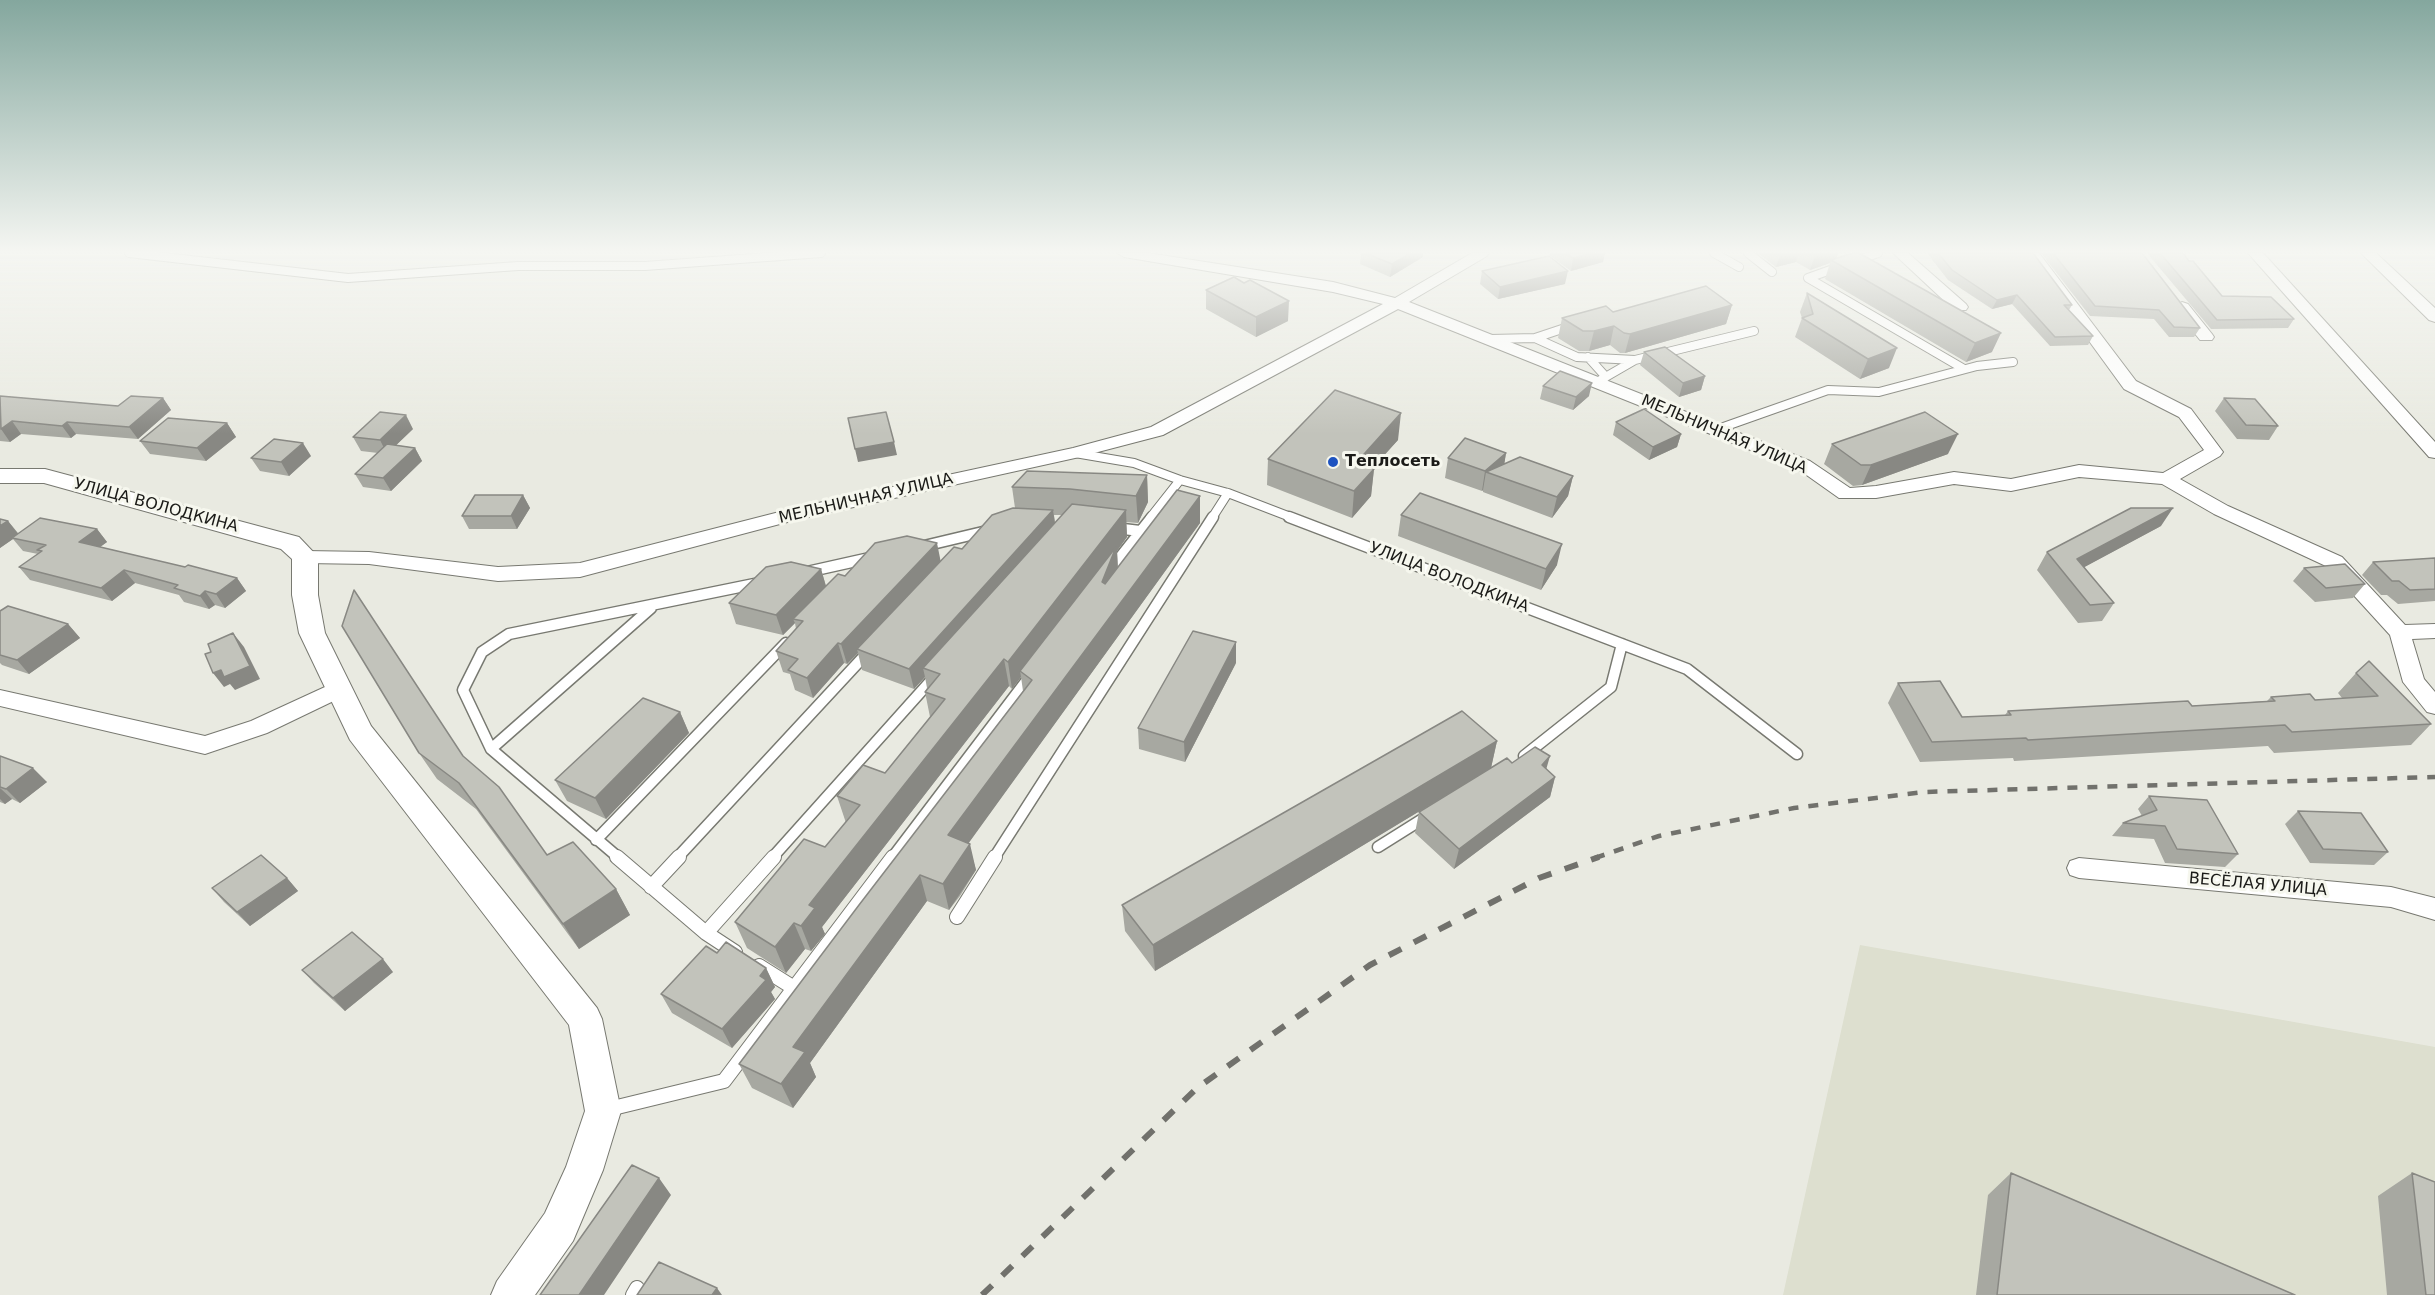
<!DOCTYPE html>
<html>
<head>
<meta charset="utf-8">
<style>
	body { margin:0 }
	canvas { display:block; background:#e9eae1 }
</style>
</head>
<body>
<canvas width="2435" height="1295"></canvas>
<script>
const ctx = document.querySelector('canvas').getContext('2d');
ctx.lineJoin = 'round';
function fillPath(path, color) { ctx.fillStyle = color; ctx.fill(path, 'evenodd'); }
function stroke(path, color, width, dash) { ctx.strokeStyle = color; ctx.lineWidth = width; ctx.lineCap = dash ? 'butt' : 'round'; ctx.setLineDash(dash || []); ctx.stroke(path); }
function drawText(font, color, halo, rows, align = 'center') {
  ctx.font = font + ' "DejaVu Sans",sans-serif'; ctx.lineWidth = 6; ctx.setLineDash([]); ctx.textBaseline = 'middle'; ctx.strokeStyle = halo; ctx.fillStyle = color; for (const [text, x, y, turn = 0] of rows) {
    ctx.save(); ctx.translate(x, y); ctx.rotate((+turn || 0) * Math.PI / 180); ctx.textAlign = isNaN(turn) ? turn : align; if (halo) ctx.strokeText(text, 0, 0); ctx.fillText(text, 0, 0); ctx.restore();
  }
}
fillPath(new Path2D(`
	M1860,945l575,102v248h-652z`), '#dddfcf');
const serviceFar2 = new Path2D(`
	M129,253l219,25 170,-12h127l176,-13
	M1714,253l25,14
	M1748,253l24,19
	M1878,253l-70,25 156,91
	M1535,338l36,-12
	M1490,339l45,-1 42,19 58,3
	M1588,357l18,20
	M1597,382l38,-22 119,-29
	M1715,430l113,-40 51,2 98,-26 36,-4
	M1075,453l59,10 46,17 48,13 65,25
	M1150,518l30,-38
	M1212,518l16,-25`);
const serviceFar1 = new Path2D(`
	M1289,517l398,152 110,85
	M1115,528l25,3
	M924,546l63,-15
	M1110,570l42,-53
	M807,572l67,-15
	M491,749l160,-141
	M1524,756l87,-69 11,-43
	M596,840l190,-197
	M1378,847l51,-32
	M619,858l-128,-109 -28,-59 19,-38 27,-18 250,-51
	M677,858l191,-206
	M772,858l163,-182
	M892,858l138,-182
	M994,858l219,-341`);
const service = new Path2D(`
	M617,857l89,76 29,19
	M651,887l28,-30
	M957,917l38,-60
	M706,933l68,-76
	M759,966l35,22
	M609,1109l115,-28 169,-224
	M633,1295l4,-7`);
const minor = new Path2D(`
	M1117,253h31l185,29 62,16 77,-45h17l-2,3 -78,46 401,159 40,27 26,-2 78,-14 57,7 68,-14 84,8 41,-23 -25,-33 -55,-28 -99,-136h14l97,128 55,28 32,43 -3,4 -40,23 48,27 114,51 63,68 30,-1v14l-23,1 12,40 11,13v22l-8,-2 -24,-30 -13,-47 -62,-68 -114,-53 -52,-30 -83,-7 -68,14 -57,-7 -78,14h-37l-41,-29 -400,-160 -235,126 -88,23 -280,62 -215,57 -82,4 -129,-17 -64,-1 -7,-1 -3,-5 3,-5 7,-1 64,1 129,15 82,-4 215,-55 278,-60 78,-21 232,-123 -50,-12 -209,-35z
	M1893,253h15l58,51 2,3 -2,3h-12z
	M2248,253h15l172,189v16l-6,-1z
	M2361,253h15l59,55v14l-6,-2z
	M2182,302l6,2 24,30 2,3 -2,3h-12l-24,-30 -2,-3z
	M338,681l8,2 3,6 -3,6 -79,38 -62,21 -205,-48v-16l205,46 46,-15z
	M2079,858l312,29 44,11v22l-44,-13 -312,-29 -9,-3 -3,-7 3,-7z`);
const tertiary = new Path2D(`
	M0,469h45l254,68 19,20v38l7,38 46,93 226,282 5,11 19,92 -18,59 -30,71 -38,54h-44l6,-14 48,-68 21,-46 19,-56 -16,-86 -219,-285 -51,-107 -7,-38v-36l-11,-10 -237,-66h-44z`);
stroke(serviceFar2, '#787971', 10);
stroke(serviceFar1, '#787971', 13);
stroke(service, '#787971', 16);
stroke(minor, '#787971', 2);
stroke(tertiary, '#787971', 2);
stroke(serviceFar2, '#fff', 8);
stroke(serviceFar1, '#fff', 10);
stroke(service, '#fff', 14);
fillPath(minor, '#fff');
fillPath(tertiary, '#fff');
stroke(new Path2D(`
	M1595,858l64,-22 135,-28 130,-16 511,-15`), '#71716c', 4.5, [10, 10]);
stroke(new Path2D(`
	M982,1295l215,-207 173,-123 169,-87 60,-21`), '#71716c', 6, [14, 14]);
fillPath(new Path2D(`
	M1361,253h62v4l-33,20 -30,-13z
	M1550,253h55l-2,9 -32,9 -22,-16z
	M1758,253h80l-2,5 156,94 -26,10 -141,-83 5,-16 -20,7 -14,-8 -20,5z
	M1927,253h106l39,52 -3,5 24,26 -5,9 -38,1 -38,-42 -20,5 -44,-29z
	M2041,253h101l58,75 -6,9h-25l-15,-18 -64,-3z
	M2147,253h36l6,8 33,35 72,23 -6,9 -77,1z
	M1482,271l83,13 -67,15 -18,-15z
	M1206,290l82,31 -32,16 -50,-28z
	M1807,293l82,75 -29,11 -65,-42 7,-19 -2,-6z
	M1732,305l-6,19 -101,29h-5l-10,-8 -21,6h-10l-21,-13 4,-20 51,-6z
	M1644,352l61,24 -4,14 -22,7 -39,-32z
	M1543,386l46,10 -16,14 -33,-11z
	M0,396l118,10 45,-8 8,12 -33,29 -62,-5 -5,4 -50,-4 -11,8 -10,-1z
	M2224,398l54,28 -9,14 -32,-1 -22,-28z
	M1616,422l65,12 -4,13 -28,13 -36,-25z
	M227,423l9,14 -30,24 -56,-7 -10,-13z
	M413,429l-17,16 19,3 7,13 -31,30 -28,-4 -8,-13 23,-21 -17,-2 -8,-14z
	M1398,440l-26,28 2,1 -3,27 -19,22 -85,-33 1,-26z
	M1832,444l116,10 -86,31 -9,1 -29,-22z
	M1506,453l-2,11 69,12 -5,20 -16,22 -69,-26v-2l-1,1 -37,-13 3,-20z
	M311,456l-22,20 -29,-5 -9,-13z
	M1147,475l1,27 -10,21 -12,-1 1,15 -10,14 1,16 82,-71v27l-232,320 8,27 -16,26 -11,14 -22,-9 -117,162 6,14 -23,31 -41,-20 -13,-24 284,-373 -2,-14 -9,12 -3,-3 -187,241 3,7 -14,17 -6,-2 -19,24 -39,-25 -12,-26 90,-75 21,-24 -9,-27 48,-23 45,-56 -5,-25 2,-4 -2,-11 -11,12 -52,-19 -4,-17 -11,11 -3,-1 -31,35 -18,-8 -5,-16 -7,-2 -7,-21 20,-22 -1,-6 -12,12 -47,-11 -7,-21 92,-34 5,17 19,-10 95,-15 22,-12 53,-41 -3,-21zM1054,515h8l-7,8z
	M523,495l7,13 -13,21h-48l-7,-13z
	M1401,515l156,50 -16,25 -143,-54z
	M0,519l8,2 10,12 79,-4 10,13 -7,5 85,20 52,11 9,13 -21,17 -10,-3 -6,4 -25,-7 -5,-7 -44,-12 -23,18 -82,-21 -11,-13 19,-13 -15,-3 -10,-12 -13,9z
	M2161,526l-77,41 30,36 -12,18 -24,2 -41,-53 10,-18z
	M2435,558v43l-37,3 -11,-9h-6l-19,-20 11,-13z
	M2304,568l61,16 -12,14 -38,4 -22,-21z
	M0,611l68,13 12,14 -51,36 -27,-9 -2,-2z
	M1236,663l-51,99 -46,-13 -1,-21z
	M2356,673l75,51 -20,21 -137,8 -6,-7 -254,15 -1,-3 -93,4 -32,-59 10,-20 64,34 43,-2 3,-4 184,-5 75,-5 4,-4 44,3 27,-2 -4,-5z
	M680,712l9,21 -83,86 -39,-18 -12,-21z
	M1497,741l-6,27 -336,203 -30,-40 -3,-26z
	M419,753l44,3 84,99 69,34 14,26 -51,34 -103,-140 -39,-30z
	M0,756l47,26 -27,21 -8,-4 -7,5 -5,-2z
	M1512,763l34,6 9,8 -5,20 -96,72 -39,-36 4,-21z
	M2149,796l89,58 -13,13 -60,-4 -11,-24 -42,-3 11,-13 19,-7 -4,-7z
	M2298,811l90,41 -14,13 -64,-2 -25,-39z
	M287,878l11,13 -48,35 -26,-24 -12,-14z
	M717,953l49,15 9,19 -4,5 4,7 -43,49 -60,-35 -11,-19z
	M302,970l91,2 -48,39 -31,-28z
	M2011,1173l284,122h-319l12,-100z
	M2412,1173l23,122h-48l-9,-99z`), '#a7a8a1');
fillPath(new Path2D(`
	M1411,253h12v4l-33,20 2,-13z
	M1595,253h10l-2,9 -32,9 2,-13z
	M1781,253h18l-3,9 -20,5z
	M1816,253h22l-3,9 -4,-2 -1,3 -20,7z
	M1568,271l-3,13 -67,15 2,-12z
	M2017,295l-5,9 -20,5 5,-9z
	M1289,301l-1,20 -32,16v-20z
	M1732,305l-6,19 -101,29 5,-19z
	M1614,326l-4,19 -21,6 5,-20z
	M2001,333l-9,19 -26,10 9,-19z
	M1897,348l-8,20 -29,11 8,-20z
	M1705,376l-4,14 -22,7 4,-14z
	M1592,383l-3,13 -16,14 3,-13z
	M163,398l8,12 -33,29 -9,-12z
	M1401,413l-3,27 -44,49 2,-26z
	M406,415l7,14 -26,25 -7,-14z
	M12,421l9,13 -11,8 -9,-13z
	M67,422l9,12 -5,4 -9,-12z
	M227,423l9,14 -30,24 -9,-13z
	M1681,434l-4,13 -28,13 4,-13z
	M1958,434l-10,20 -86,31 9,-20z
	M894,442l3,13 -39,7 -3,-13z
	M303,443l8,13 -22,20 -8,-14z
	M415,448l7,13 -31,30 -8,-13z
	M1506,453l-3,20 -17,-1 -3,18 -1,1 3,-20z
	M1374,469l-3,27 -19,22 2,-27z
	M1147,475l1,27 -10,21 -2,-27z
	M1573,476l-5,20 -16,22 5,-21z
	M523,495l7,13 -13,21 -6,-13z
	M1200,496v27l-245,339 -7,-27z
	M2173,508l-12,18 -95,51 11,-18z
	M1053,510l3,20 -133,138 2,9 -11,12 -5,-20z
	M1126,510l1,27 -10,14 1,23 -98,97 1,6 -9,12 -4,-27z
	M8,521l11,14 -7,3 1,1 -13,9v-22z
	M97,529l10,13 -18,13 -10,-13z
	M937,543l4,20 -84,86 1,4 -11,11 -6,-20z
	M1562,544l-5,21 -16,25 5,-21z
	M821,569l6,21 -34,29 2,4 -12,12 -7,-20z
	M124,570l11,13 -23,18 -11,-13z
	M237,578l9,13 -21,17 -9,-14z
	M205,591l10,14 -6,4 -9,-13z
	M68,624l12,14 -51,36 -12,-14z
	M233,633l11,14 16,32 -25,11 -5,-6 -6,3 -11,-14 8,-3z
	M1236,642v21l-51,99 -1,-20z
	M838,643l6,20 -31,35 -6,-20z
	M1004,659l5,27 -187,241 3,7 -14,17 -10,-25 8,-21z
	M680,712l9,21 -83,86 -11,-21z
	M1497,741l-6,27 -336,203 -2,-26z
	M1550,756l-6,21 -2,-12z
	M33,768l14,14 -27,21 -14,-14z
	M1555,777l-5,20 -96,72 5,-20z
	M0,788l12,11 -7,5 -5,-5z
	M970,844l6,26 -27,40 -6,-26z
	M920,875l7,26 -117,162 6,14 -23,31 -12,-24 12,-37z
	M287,878l11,13 -48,35 -13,-14z
	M616,889l14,26 -51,34 -16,-25z
	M794,923l11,26 -19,24 -11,-26z
	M383,959l10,13 -48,39 -12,-13z
	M766,968l9,19 -4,5 4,7 -43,49 -10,-19z
	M659,1178l12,17 -67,100h-25z
	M717,1288l5,7h-10z`), '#888883');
const building = new Path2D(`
	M1365,253h46l-19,11z
	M1565,253h30l-22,5z
	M1853,253h6l142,80 -26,10 -144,-83z
	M1938,253h95l39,52h-8l29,31 -38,1 -38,-42 -20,5 -45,-30z
	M2053,253h89l58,75 -26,-1 -15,-17 -64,-4z
	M2160,253h23l6,8h4l29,35 49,1 23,22 -77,1z
	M1549,256l19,15 -68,16 -18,-16z
	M1234,277l10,6 6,-3 39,21 -33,16 -50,-27z
	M1706,286l26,19 -102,29 -6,-1 -10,-7 -20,5h-11l-21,-13 44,-12 7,6z
	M1807,293l90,55 -29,11 -66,-41 11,-4z
	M1665,347l40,29 -22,7 -39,-31z
	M1560,371l32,12 -16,14 -33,-11z
	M1335,390l66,23 -45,50 18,6 -20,22 -86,-32z
	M0,396l118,10 13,-10 32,2 -34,29 -62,-5 -5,4 -50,-5 -11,8z
	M2224,398l31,1 23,27 -32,-1z
	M1644,409l37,25 -28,13 -37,-25z
	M380,412l26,3 -26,25 -27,-3z
	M886,412l8,30 -39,7 -7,-31z
	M1925,412l33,22 -87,31h-10l-29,-21z
	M168,418l59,5 -30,25 -57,-7z
	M1465,438l41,15 -21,18 -37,-13z
	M274,439l29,4 -22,19 -30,-4z
	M387,444l28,4 -32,30 -28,-4z
	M1520,457l53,19 -16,21 -71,-25z
	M1027,471l120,4 -11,21 -66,-7 -58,-2z
	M1177,490l23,6 -252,339 22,9 -27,40 -23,-9 -127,172 12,5 -24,32 -42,-20 120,-159 173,-225 -12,-9 96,-124 -14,35 3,2z
	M1420,493l142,51 -16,25 -145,-54z
	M475,495h48l-12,21h-49z
	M1072,504l54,6 -118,152 -4,-3 -195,246 6,3 -14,18 -7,-3 -19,24 -40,-25 69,-83 21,8 35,-42 -23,-9 26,-31 22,8 60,-74 -20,-7 15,-18 -17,-6z
	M1013,508l40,2 -144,159 -52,-20 97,-102 8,2 30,-34z
	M2131,508h42l-96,51 37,44 -24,2 -43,-53z
	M40,518l57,11 -18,13 106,25 3,-2 49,13 -21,16 -11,-3 -5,5 -26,-8 4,-3 -54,-15 -23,18 -82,-21 23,-16 -5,-1 9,-5 -34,-7z
	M0,519l8,2 -8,5z
	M907,536l30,7 -96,101 -3,-1 -31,35 -19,-8 10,-11 -22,-8 27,-30 -10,-2 45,-45 7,2 30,-33z
	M2435,558v31l-25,1 -11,-9h-7l-19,-19z
	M791,562l30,7 -45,46 -47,-12 37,-36z
	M2345,564l20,20 -39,4 -22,-20z
	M354,590l109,166 36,31 48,68 26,-13 43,47 -53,35 -104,-141 -40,-30 -77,-127z
	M8,606l60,18 -51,36 -17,-5v-44z
	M1193,631l43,11 -52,100 -46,-14z
	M233,633l17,33 -26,11 -3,-7 -8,3 -8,-19 6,-2 -3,-8z
	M2369,661l62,63 -139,8 -7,-7 -257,15 -2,-2 -94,4 -34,-59 42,-2 22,36 49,-2 -3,-4 180,-10 4,5 83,-5 -4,-4 39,-3 5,6 63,-4 -22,-23z
	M643,698l37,14 -85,86 -40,-18z
	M1462,711l35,30 -344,204 -31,-40z
	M1535,747l15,9 -8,9 13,12 -96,72 -40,-37 88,-54 5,5z
	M0,756l33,12 -27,21 -6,-2z
	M2149,796l58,4 31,54 -61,-5 -12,-23 -42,-3 34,-13z
	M2298,811l63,2 27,39 -65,-3z
	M261,855l26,23 -50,34 -25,-24z
	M352,932l31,27 -50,39 -31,-28z
	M726,942l40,26 -6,8 6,4 -44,49 -61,-35 45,-48 11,7z
	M632,1165l27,13 -80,117h-39z
	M2011,1173l284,122h-298z
	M2412,1173l23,9v113h-9z
	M659,1262l58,26 -5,7h-75z`);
fillPath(building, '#c2c3bb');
stroke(building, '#888883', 1.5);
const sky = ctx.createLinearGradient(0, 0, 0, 434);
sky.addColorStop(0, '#84a79e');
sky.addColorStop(0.58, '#f5f6f2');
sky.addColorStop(1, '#f5f6f200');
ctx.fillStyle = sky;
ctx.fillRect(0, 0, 2435, 434);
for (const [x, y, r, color] of [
	[1333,462,6,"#1e53c0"]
]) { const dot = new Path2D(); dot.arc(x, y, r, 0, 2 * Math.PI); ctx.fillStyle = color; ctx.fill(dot); stroke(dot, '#f6f7ee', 2); }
drawText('16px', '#1b1b18', '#f6f7ee', [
	["МЕЛЬНИЧНАЯ УЛИЦА",1724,435,23],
	["МЕЛЬНИЧНАЯ УЛИЦА",866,499,-13],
	["УЛИЦА ВОЛОДКИНА",156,506,15],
	["УЛИЦА ВОЛОДКИНА",1449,578,21],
	["ВЕСЁЛАЯ УЛИЦА",2258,885,5]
]);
drawText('bold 16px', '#1b1b18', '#f6f7ee', [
	["Теплосеть",1345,462]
], 'left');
</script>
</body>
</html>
